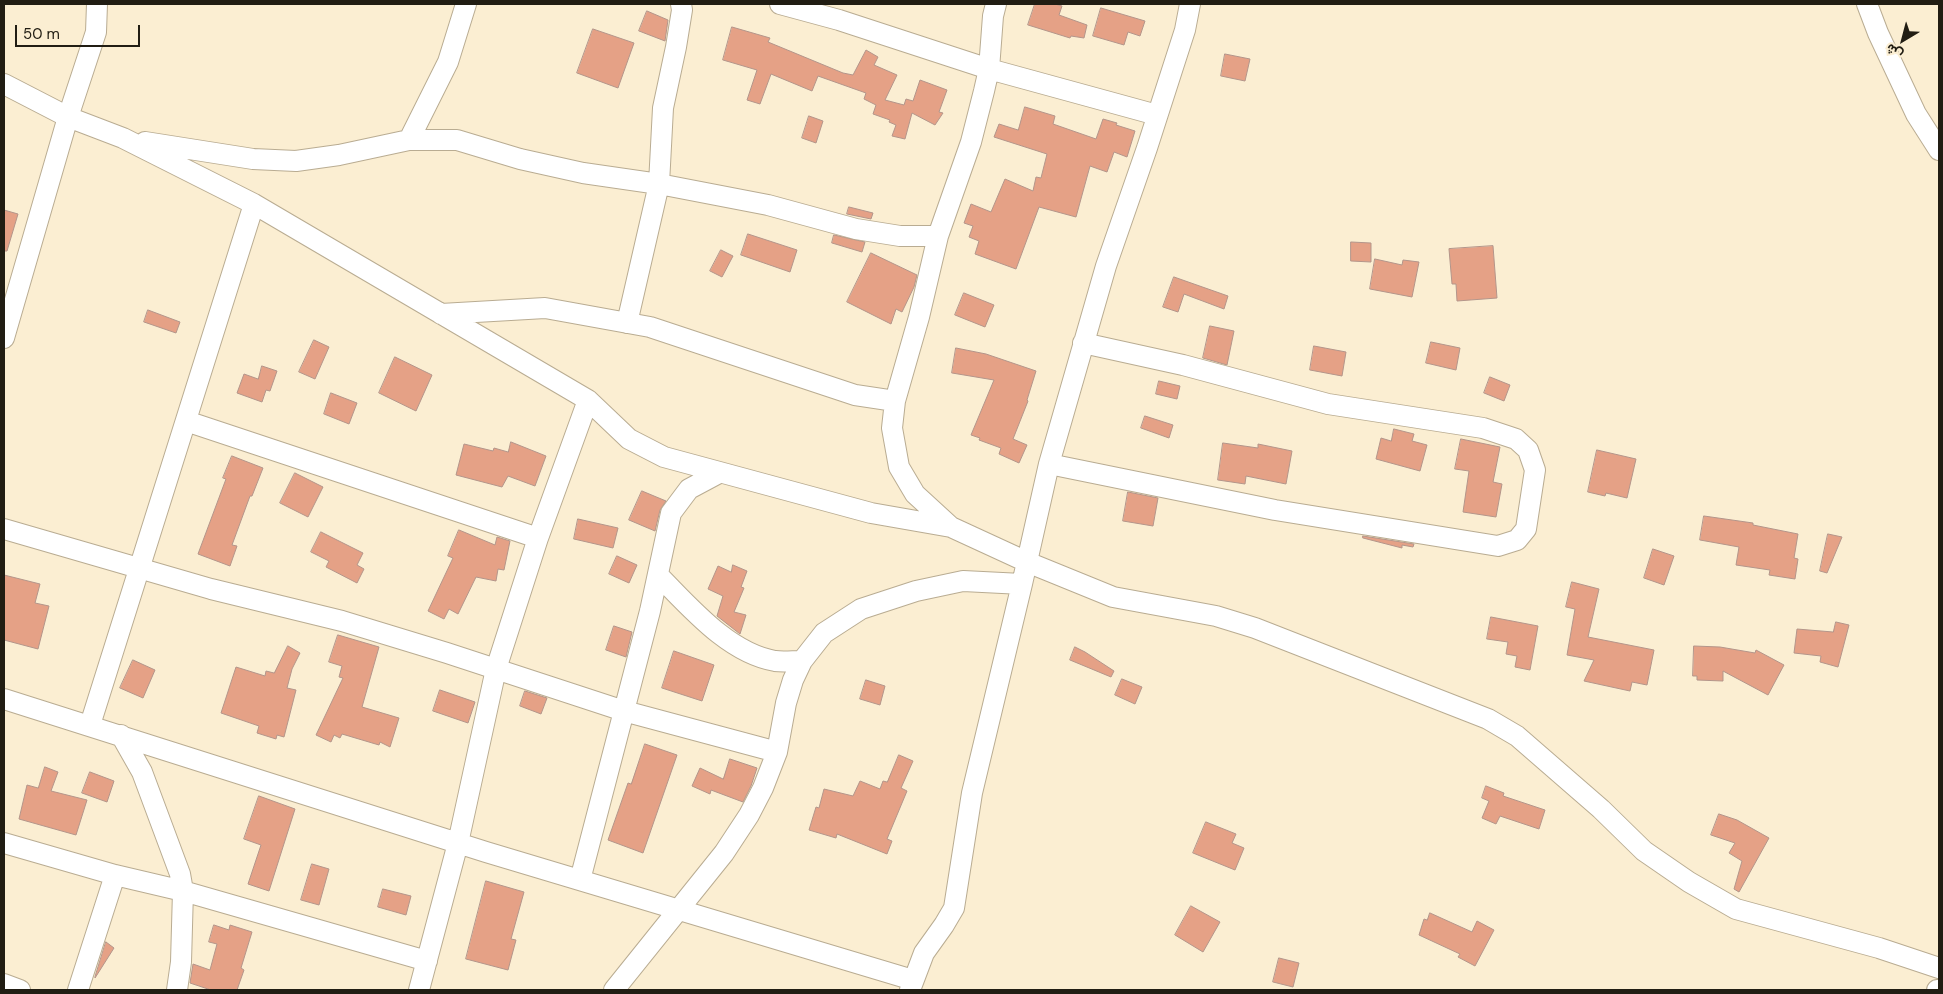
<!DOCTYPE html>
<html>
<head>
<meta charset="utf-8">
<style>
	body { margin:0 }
	#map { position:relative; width:1943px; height:994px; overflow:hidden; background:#fbeed2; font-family:"DM Sans",Vazirmatn,sans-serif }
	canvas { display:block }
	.frame { position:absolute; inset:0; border:5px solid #211d13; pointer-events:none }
	.north { position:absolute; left:1878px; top:15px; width:50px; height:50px; -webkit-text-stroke:4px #fbeed2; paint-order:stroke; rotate:217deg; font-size:14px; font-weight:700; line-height:20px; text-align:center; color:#211d13 }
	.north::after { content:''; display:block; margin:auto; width:18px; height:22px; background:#211d13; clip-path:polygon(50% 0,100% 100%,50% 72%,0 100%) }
	.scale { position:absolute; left:15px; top:25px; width:125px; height:22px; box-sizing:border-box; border:2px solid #211d13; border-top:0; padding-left:6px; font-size:15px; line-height:18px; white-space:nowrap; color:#211d13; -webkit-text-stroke:4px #fbeed2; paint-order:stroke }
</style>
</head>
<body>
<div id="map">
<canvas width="1943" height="994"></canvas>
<div class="frame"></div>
<div class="north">ش</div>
<div class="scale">50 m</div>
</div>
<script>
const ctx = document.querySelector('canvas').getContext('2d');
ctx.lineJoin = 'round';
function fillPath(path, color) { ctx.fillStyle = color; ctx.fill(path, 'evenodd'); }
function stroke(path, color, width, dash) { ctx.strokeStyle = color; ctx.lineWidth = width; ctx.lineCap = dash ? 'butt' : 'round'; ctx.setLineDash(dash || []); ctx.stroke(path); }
const building = new Path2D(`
	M1035,4h20l7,2 -3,9 28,10 -3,13 -13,-2 -1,2 -42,-13z
	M1101,8l44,13 -5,15 -12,-4 -4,13 -31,-9z
	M647,11l21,9 -3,21 -26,-10z
	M732,27l38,11 -2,4 75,31 10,2 13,-25 12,7 -4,8 23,10 -12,25 19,5 2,-6 7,2 7,-21 27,10 -8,22 4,1 -8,12 -23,-12 -7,26 -13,-3 4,-11 -7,-3 1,-2 -17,-6 3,-9 -12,-6 2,-6 -48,-17 -6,15 -41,-17 -11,30 -13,-4 10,-30 -34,-10z
	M593,29l41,14 -16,45 -41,-15z
	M1225,54l25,5 -5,22 -24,-5z
	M1025,107l30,9 -2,8 43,15 7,-20 14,4 -1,2 19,6 -8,26 -13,-5 -7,20 -17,-6 -14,51 -37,-10 -23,62 -41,-15 4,-13 -10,-4 4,-11 -9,-3 7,-19 20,8 14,-33 28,12 3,-14 5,1 6,-24 -53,-17 5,-13 19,6z
	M809,116l14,5 -7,22 -14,-5z
	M849,207l24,6 -2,6 -24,-5z
	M4,210l14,4 -11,37h-3z
	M748,234l49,16 -7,22 -49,-17z
	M834,235l31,7 -3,10 -30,-9z
	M1351,242l20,1v19l-20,-1z
	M1493,246l4,52 -40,3 -1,-17h-4l-3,-35z
	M721,250l12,6 -11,21 -12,-6z
	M871,253l46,22 -3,12 -12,25 -6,-3 -5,15 -44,-22z
	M1375,259l27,6 1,-5 16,2 -7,35 -42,-8z
	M1174,277l54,19 -4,13 -40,-15 -6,18 -15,-5z
	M964,293l30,12 -9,22 -30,-12z
	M148,310l32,12 -4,11 -32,-11z
	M1210,326l24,5 -7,34 -24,-7z
	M314,340l15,7 -14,32 -16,-7z
	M1431,342l29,6 -4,22 -30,-7z
	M1314,346l32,6 -4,24 -32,-6z
	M956,348l30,6 50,17 -9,29 1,1 -15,38 14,6 -8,18 -20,-9 2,-6 -22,-8 1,-2 -9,-3 23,-55 -42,-7z
	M395,357l37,18 -16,36 -37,-18z
	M262,366l15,5 -7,20 -4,-1 -4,12 -25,-9 7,-19 14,5z
	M1490,377l20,8 -6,16 -20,-8z
	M1159,381l21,5 -3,13 -21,-5z
	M331,393l26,10 -8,21 -25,-10z
	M1145,416l28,9 -4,13 -28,-10z
	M1394,429l20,5 -2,7 15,4 -7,26 -44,-12 5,-21 10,3z
	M1461,439l39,8 -7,35 9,2 -6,33 -33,-5 6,-41 -14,-2z
	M511,442l35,14 -11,30 -27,-10 -6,11 -46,-12 8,-31 29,7 1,-3 14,4z
	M1223,443l35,5v-4l34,7 -6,33 -40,-8 -1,8 -27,-4z
	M1597,450l39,9 -9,39 -21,-5 -1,3 -17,-4z
	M232,456l31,12 -11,28h-2l-18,49 5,1 -7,20 -32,-12 28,-75 -3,-1z
	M295,473l28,14 -15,30 -28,-14z
	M642,491l24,10 -6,9 -5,21 -26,-11z
	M1128,492l30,6 -5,28 -30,-5z
	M1704,516l49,7v2l45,9 -4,24 4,1 -3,20 -26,-4 1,-5 -34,-5 3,-18 -39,-7z
	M578,519l40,9 -5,20 -39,-9z
	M459,530l36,15 2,-8 13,4 -6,29 -6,-1 -2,12 -20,-4 -18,37 -9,-5 -5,10 -16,-8 25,-53 -5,-2z
	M321,532l42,21 -6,12 7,4 -7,14 -31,-16 3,-6 -18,-9z
	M1828,534l14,3 -15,36 -7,-2z
	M1363,536l51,8 -1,3 -11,-2v3l-39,-10z
	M1653,549l21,7 -10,29 -20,-7z
	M617,556l20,9 -8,18 -20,-9z
	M733,565l14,6 -6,16 3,1 -10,24 12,3 -6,19 -23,-18 6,-20 -15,-7 10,-23 13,6z
	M4,575l36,9 -5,19 14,3 -11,43 -34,-9z
	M1572,582l27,7 -11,48 66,13 -7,35 -15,-3 -2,9 -46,-10 10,-21 -27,-5 8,-46 -9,-2z
	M1491,617l47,9 -8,44 -15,-3 2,-11 -11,-2 2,-12 -21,-3z
	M1836,622l13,3 -11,42 -18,-5 1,-6 -27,-3 3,-24 36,3z
	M614,626l18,6 -6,25 -20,-7z
	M338,635l41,12 -17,60 37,11 -9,29 -10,-5 -1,3 -37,-11 -2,4 -6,-3 -3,7 -15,-7 27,-57 -4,-1 3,-11 -13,-4z
	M288,646l12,7 -8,16 -5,19 9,2 -12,47 -7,-2 -1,4 -19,-6 2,-7 -38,-13 15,-46 29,9 1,-5 8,2z
	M1694,646l26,1 35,6 1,-3 28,15 -16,30 -45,-24v10l-26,-1v-4h-4z
	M1075,647l10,5 29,19 -3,6 -41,-17z
	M674,651l40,14 -12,36 -40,-13z
	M133,660l22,10 -12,28 -23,-10z
	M1122,679l20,8 -7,17 -20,-9z
	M866,680l19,6 -5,19 -20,-6z
	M440,690l35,12 -7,21 -35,-12z
	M525,691l22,7 -6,16 -21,-8z
	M645,744l32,11 -34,98 -35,-13 20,-57 3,1z
	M899,755l14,6 -12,27 6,3 -20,48 5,2 -5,13 -50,-20 -1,4 -27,-8 7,-23 3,1 5,-19 29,7 7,-15 20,8 3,-8 4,1z
	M730,759l27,9 -6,18 -8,16 -32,-12 -1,4 -18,-8 8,-18 23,11z
	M45,767l13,5 -7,19 36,9 -11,35 -57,-16 8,-34 11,3z
	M90,772l24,9 -7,21 -25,-9z
	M1486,786l18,7 -1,3 42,14 -6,19 -39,-13 -4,8 -14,-6 7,-17 -7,-3z
	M259,796l36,13 -26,82 -21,-7 13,-39 -17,-6z
	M1719,814l18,6 32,18 -30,54 -5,-3 8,-28 -13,-8 6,-10 -24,-8z
	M1206,822l30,12 -4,9 12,5 -9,22 -42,-17z
	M312,864l17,5 -10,36 -18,-5z
	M486,881l38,11 -13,47 5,1 -8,30 -42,-11z
	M383,889l28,7 -5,19 -28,-8z
	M1191,906l29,16 -17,30 -28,-17z
	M1430,913l42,19 5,-11 17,9 -19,36 -17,-9 2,-3 -41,-19 5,-16 3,1z
	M214,925l15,5 1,-5 22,7 -11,36 3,2 -7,20h-26l-21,-7 3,-19 17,6 7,-26 -8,-2z
	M106,942l8,6 -19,30v-1z
	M1279,958l20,5 -6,24 -20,-5z`);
fillPath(building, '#e5a186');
stroke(building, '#b3958a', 1);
const minor = new Path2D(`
	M780,4l59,16 150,49 168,46
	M1867,4l11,29 38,81 23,36
	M4,84l64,33 55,21 131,66 334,196 41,39 35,18 207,56 80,14 76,35 86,35 103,19 39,12 233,91 29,17 84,73 43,42 45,31 47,27 143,39 60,20
	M409,140l39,-78 18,-58
	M145,142l108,17 43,2 43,-6 70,-15h48l63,19 63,14 76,11 109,21 88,24 44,7h38
	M441,314l104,-6 105,19 205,68 40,6
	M627,323l32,-139 4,-76 13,-61 6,-37 -1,-6
	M4,338l64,-221 28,-85 1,-28
	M186,421l352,117
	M1049,464l226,46 223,36 19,-6 9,-11 9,-59 -7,-20 -12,-11 -33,-11 -155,-24 -145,-39 -100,-22
	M951,527l-36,-33 -16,-27 -7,-39 3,-27 24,-84 19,-81 33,-94 13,-51 5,-22 4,-53 3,-12
	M4,529l207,60 131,32 105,32 177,58 153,41
	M658,575c31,31 70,78 117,86 8,1 18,0 27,0
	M4,699l482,153 427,128
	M90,725l164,-521
	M121,735l21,37 38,102 3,17 -2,71 -4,28
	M4,843l111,32 68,16 244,70
	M580,880l70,-269 21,-98 18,-24 30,-16
	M4,984l16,6
	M78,990l37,-115
	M419,990l39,-147 38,-174 42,-131 50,-138
	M614,990l110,-137 25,-38 14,-27 14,-36 9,-49 7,-23 9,-19 22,-28 37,-24 55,-18 47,-10 59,3
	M910,990l14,-37 20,-28 10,-17 18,-115 50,-209 27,-120 57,-198 41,-118 38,-118 5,-26
	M1937,990h2`);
stroke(minor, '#b9ac92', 22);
stroke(minor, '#fff', 20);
</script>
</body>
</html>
